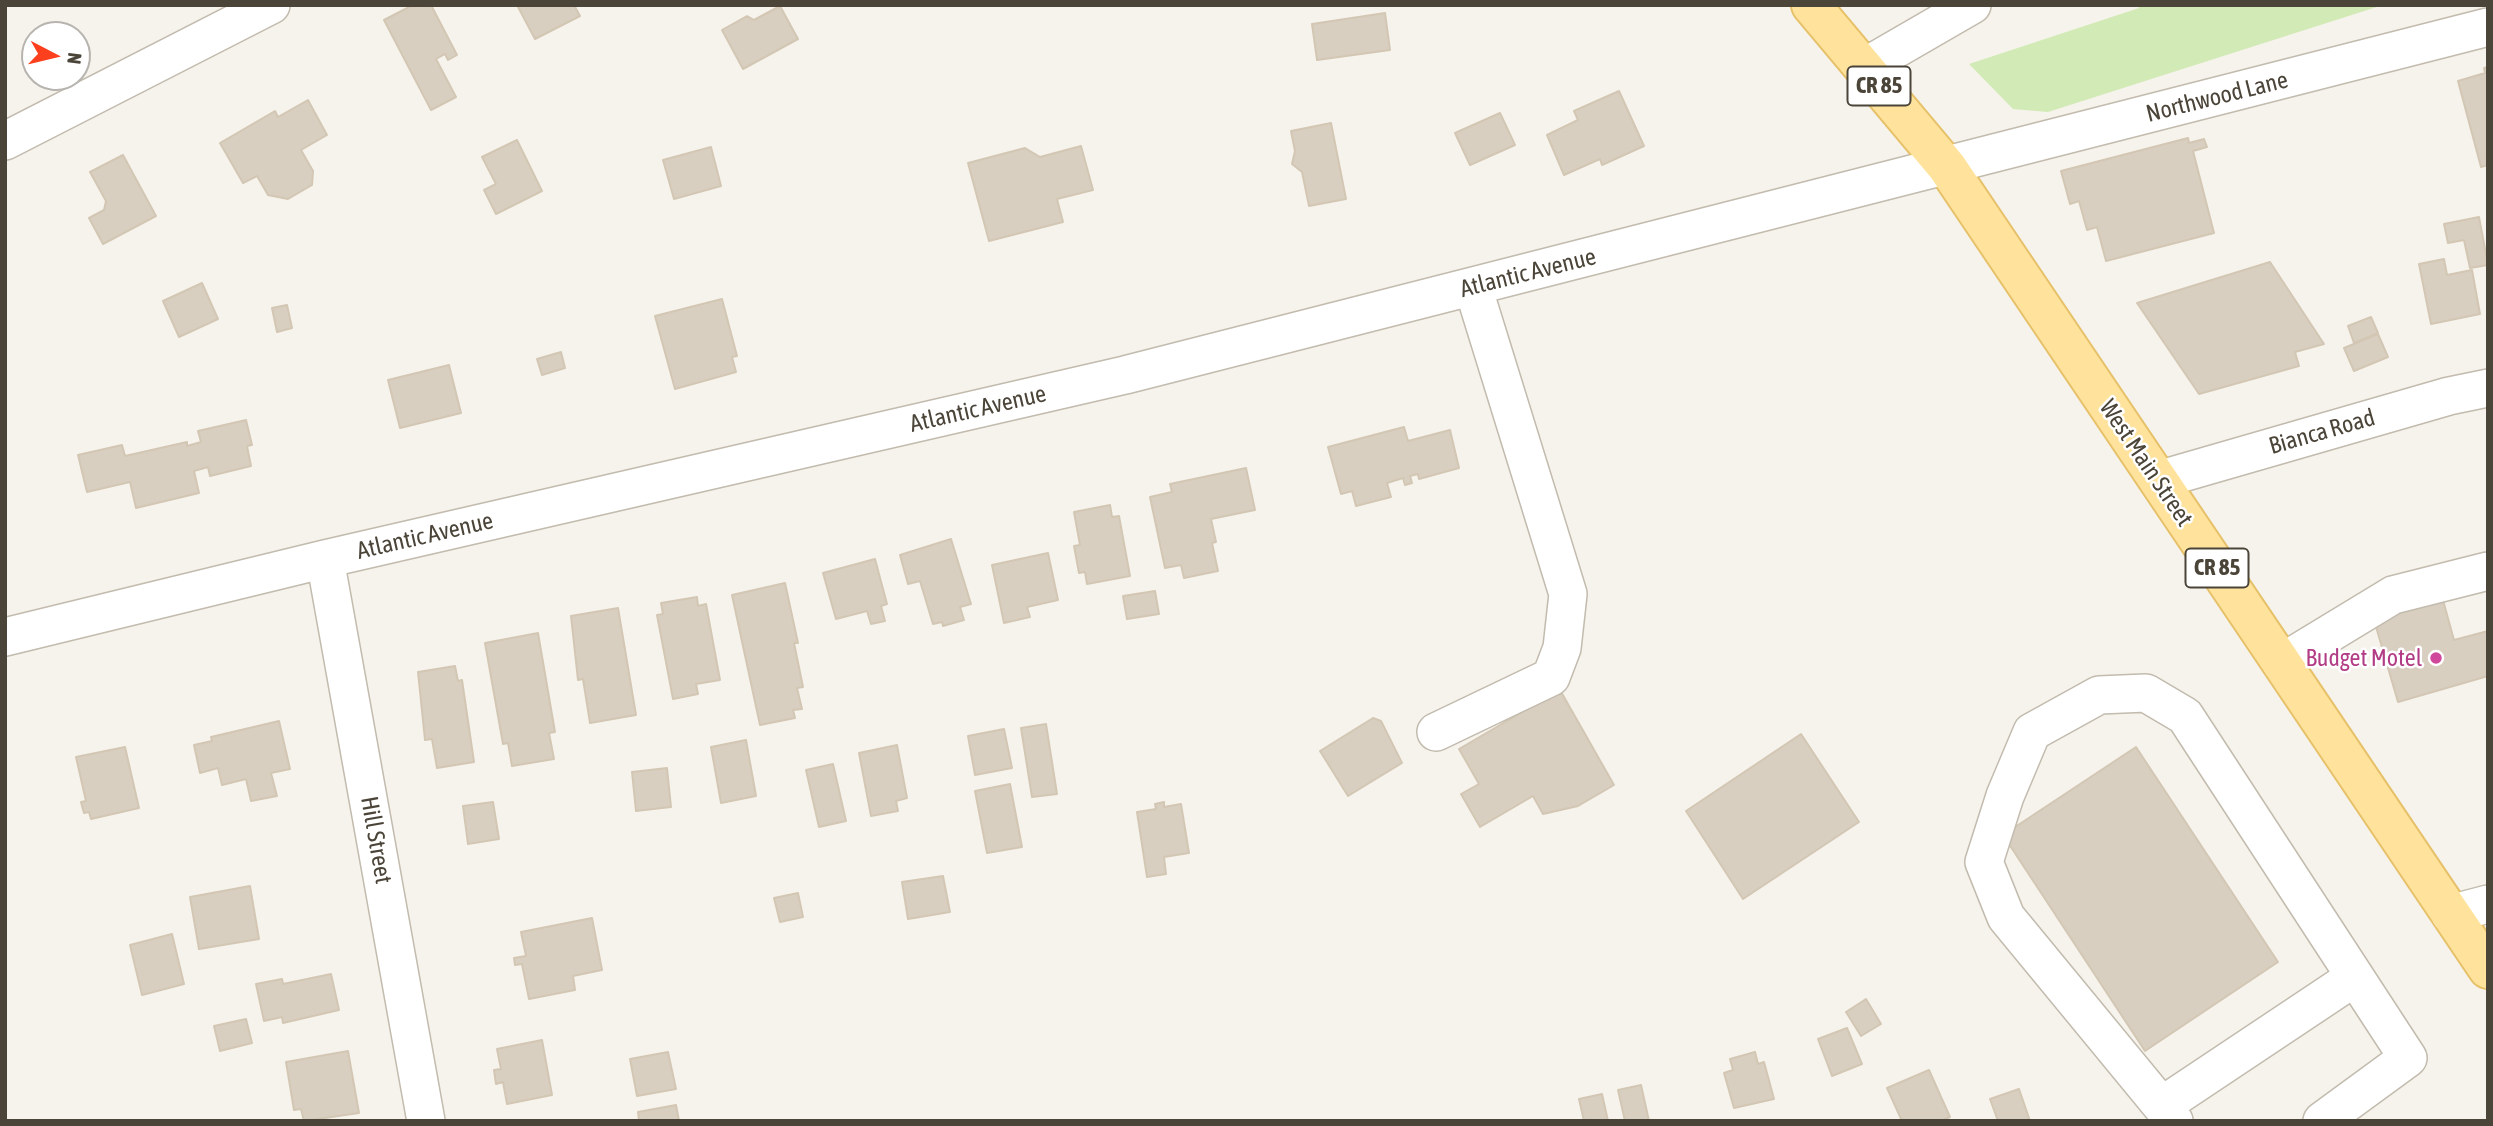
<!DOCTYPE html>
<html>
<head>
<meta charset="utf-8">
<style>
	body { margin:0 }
	#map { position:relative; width:2493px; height:1126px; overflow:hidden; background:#f6f3ec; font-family:"Asap Condensed",sans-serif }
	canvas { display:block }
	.frame { position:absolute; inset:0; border:7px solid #4b4439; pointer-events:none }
	.north { position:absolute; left:21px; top:21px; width:70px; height:70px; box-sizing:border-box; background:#fff; border:2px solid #b7b4b0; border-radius:50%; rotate:97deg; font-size:19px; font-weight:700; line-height:28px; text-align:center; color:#4b4439 }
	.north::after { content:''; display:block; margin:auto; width:24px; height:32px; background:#fc3f1d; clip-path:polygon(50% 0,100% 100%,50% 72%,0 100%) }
</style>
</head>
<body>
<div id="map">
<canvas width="2493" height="1126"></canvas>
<div class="frame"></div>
<div class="north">N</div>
</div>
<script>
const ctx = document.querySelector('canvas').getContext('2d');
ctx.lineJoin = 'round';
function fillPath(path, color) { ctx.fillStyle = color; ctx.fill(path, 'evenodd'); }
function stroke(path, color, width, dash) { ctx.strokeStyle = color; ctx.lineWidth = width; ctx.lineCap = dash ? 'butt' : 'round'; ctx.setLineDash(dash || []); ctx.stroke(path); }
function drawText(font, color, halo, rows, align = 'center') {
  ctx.font = font + ' "Asap Condensed",sans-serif'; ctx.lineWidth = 5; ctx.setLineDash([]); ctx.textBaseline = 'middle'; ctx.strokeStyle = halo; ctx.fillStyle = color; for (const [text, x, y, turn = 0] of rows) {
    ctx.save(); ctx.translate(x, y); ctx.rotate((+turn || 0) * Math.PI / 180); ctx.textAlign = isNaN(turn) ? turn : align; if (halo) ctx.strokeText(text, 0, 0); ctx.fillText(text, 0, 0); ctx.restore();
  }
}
fillPath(new Path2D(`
	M2137,5h246l-335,107 -35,-3 -44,-45 170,-56z`), '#d2eab5');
const building = new Path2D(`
	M413,5h18l26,50 -9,5 -3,-6 -9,5 20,38 -25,13 -47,-90z
	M517,5h57l6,11 -45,23z
	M780,6l18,33 -55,30 -21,-39 25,-14 7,4z
	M1385,13l5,37 -73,10 -5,-36z
	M2488,67v98l-7,2 -23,-86 27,-8 -1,-5z
	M1619,91l25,55 -42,19 -2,-6 -36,16 -17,-40 31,-15 -4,-9z
	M308,100l19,35 -26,15 12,21 -1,14 -24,14 -20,-4 -11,-19 -14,7 -23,-40 55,-32 3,6z
	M1500,113l15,32 -45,20 -15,-32z
	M1331,123l15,76 -37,7 -7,-34 -10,-8 3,-13 -4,-20z
	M2188,138l1,5 15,-4 3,8 -14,4 21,82 -108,28 -9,-34 -10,3 -8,-29 -9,3 -9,-33z
	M517,140l25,51 -46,23 -12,-24 12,-6 -14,-27z
	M1081,146l12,44 -36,9 6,23 -74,19 -21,-78 57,-15 15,9z
	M711,147l10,39 -47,13 -11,-39z
	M123,155l33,61 -53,28 -14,-26 15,-8 2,-9 -16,-29z
	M2479,217l9,48 -18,3 -6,-28 -16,3 -4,-19z
	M2444,259l3,16 25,-5 8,44 -49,10 -12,-60z
	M2270,262l54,82 -29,8 4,14 -100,28 -62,-91z
	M202,283l16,36 -39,18 -16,-36z
	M722,299l15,57 -5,1 4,15 -61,17 -20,-73z
	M287,305l5,23 -15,4 -5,-24z
	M2371,317l7,16 -24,10 -6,-17z
	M2378,334l10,23 -34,14 -10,-23z
	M561,352l4,16 -23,7 -5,-16z
	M449,365l12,48 -61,15 -12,-48z
	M246,420l6,25 -5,1 4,20 -41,10 -2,-9 -14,4 5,22 -63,15 -6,-26 -43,10 -9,-37 44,-10 3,11 62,-14v4l14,-4 -3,-11z
	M1404,427l4,14 42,-11 9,38 -40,11 -1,-5 -8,2 2,7 -7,2 -2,-7 -16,5 4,14 -35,9 -4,-15 -11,3 -13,-47z
	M1246,468l9,42 -44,9 5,23 -4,1 6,28 -34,7 -3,-13 -16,3 -15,-71 22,-5 -2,-8z
	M1110,505l2,12 7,-1 11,60 -43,8 -2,-12 -6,1 -5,-27 6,-1 -6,-33z
	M951,539l20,65 -11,3 4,13 -21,6 -1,-4 -9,2 -13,-43 -12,3 -8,-29z
	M1048,553l10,47 -31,7 3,10 -26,6 -12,-58z
	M875,559l12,45 -6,2 4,15 -14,3 -4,-13 -31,8 -13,-46z
	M785,583l13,60h-4l9,44 -6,1 5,21 -9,1 2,8 -35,7 -28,-130z
	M1155,591l4,23 -32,5 -4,-23z
	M2441,593l13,47 34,-9v45l-90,26 -26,-89z
	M697,597l1,9 8,-2 14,76 -24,4 2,10 -25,5 -16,-84 6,-1 -2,-11z
	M618,608l18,107 -46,8 -7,-44 -5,1 -7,-64z
	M538,633l17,99 -6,1 5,26 -42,7 -4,-23 -5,1 -18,-101z
	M455,666l3,15 4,-1 12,82 -37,6 -5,-29 -7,1 -7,-68z
	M1560,690l54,95 -36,21 -35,8 -10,-18 -53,31 -19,-33 18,-10 -20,-35z
	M1373,718l8,3 21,42 -54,33 -28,-45z
	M279,721l11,48 -19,4 6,23 -26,5 -5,-22 -24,6 -4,-17 -18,5 -6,-28 18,-4 -1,-4z
	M1046,724l11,70 -25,3 -11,-69z
	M1004,729l8,39 -37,7 -7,-39z
	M1801,734l58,88 -116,77 -57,-88z
	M746,740l10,56 -35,7 -10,-56z
	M897,745l10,53 -11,3 2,10 -27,5 -12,-63z
	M125,747l14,61 -48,11 -2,-7 -5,1 -3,-11 5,-1 -10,-44z
	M2136,747l142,215 -133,89 -142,-216z
	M833,764l13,57 -27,6 -13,-57z
	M667,768l4,39 -35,4 -4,-39z
	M1010,784l12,63 -35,6 -12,-62z
	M493,802l6,37 -31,5 -5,-38z
	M1164,802v5l17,-3 8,49 -25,4 2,17 -19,3 -10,-65 19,-3 -1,-5z
	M943,876l7,36 -42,7 -6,-37z
	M250,886l9,53 -60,10 -9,-52z
	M798,893l5,24 -23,5 -6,-24z
	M592,918l10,52 -29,6 2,14 -46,9 -7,-35 -7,1 -1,-7 12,-2 -5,-24z
	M172,934l12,50 -42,11 -12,-50z
	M331,974l8,36 -56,13 -1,-6 -18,4 -8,-37 26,-5 1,5z
	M1866,999l15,25 -20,12 -15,-24z
	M246,1019l6,24 -32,8 -6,-25z
	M1847,1028l15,36 -30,12 -14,-37z
	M542,1040l10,55 -45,9 -4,-22 -7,2 -2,-14 7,-1 -4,-20z
	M348,1051l11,62 -55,8 -3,-12 -7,1 -8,-48z
	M668,1052l8,37 -39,7 -7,-37z
	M1755,1052l3,12 6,-2 10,37 -40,9 -10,-35 9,-3 -3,-11z
	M1929,1070l21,47 -9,4h-39l-15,-33z
	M1641,1085l8,36h-24l-7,-31z
	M2019,1089l11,32h-32l-8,-22z
	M1602,1094l6,27h-24l-5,-22z
	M676,1105l3,16h-40l-1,-9z`);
fillPath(building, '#d8cfc1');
stroke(building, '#d3c7b4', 2);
const minor = new Path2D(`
	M1863,68l109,-63
	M5,141l266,-136
	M2158,480l291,-84 39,-8
	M325,559l101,562
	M5,637l320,-78 800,-184 1363,-348
	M2281,663l112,-68 95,-24
	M1436,732l115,-55 11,-29 6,-54 -95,-307
	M2450,914l38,-10
	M2163,1105l192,-128
	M2174,1121l-168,-204 -22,-55 21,-66 27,-64 67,-37 47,-2 39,23 223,342 -86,63`);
const major = new Path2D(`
	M1811,5l136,162 541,802`);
stroke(minor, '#c2bbae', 40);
stroke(major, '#e6c16a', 42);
stroke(minor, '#fff', 37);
stroke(major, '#ffe39c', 38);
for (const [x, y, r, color] of [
	[2436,658,7,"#d1479c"]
]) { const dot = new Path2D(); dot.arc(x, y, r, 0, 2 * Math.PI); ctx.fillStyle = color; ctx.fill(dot); stroke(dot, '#fff', 2.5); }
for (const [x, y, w] of [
	[1879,86,63],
	[2217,568,63]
]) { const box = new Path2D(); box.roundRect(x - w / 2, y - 19.5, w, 39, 5); ctx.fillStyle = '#fff'; ctx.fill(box); stroke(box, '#4b4439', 2); }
drawText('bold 23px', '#4b4439', null, [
	["CR 85",1879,86],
	["CR 85",2217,568]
]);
drawText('24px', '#4b4439', '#fff', [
	["Northwood Lane",2217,97,-14],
	["Atlantic Avenue",1528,273,-14],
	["Atlantic Avenue",978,409,-13],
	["Bianca Road",2322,432,-16],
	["West Main Street",2146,463,56],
	["Atlantic Avenue",425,536,-13],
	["Hill Street",376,840,80]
]);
drawText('24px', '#b23c85', '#fff', [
	["Budget Motel",2422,658]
], 'right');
</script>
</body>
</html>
